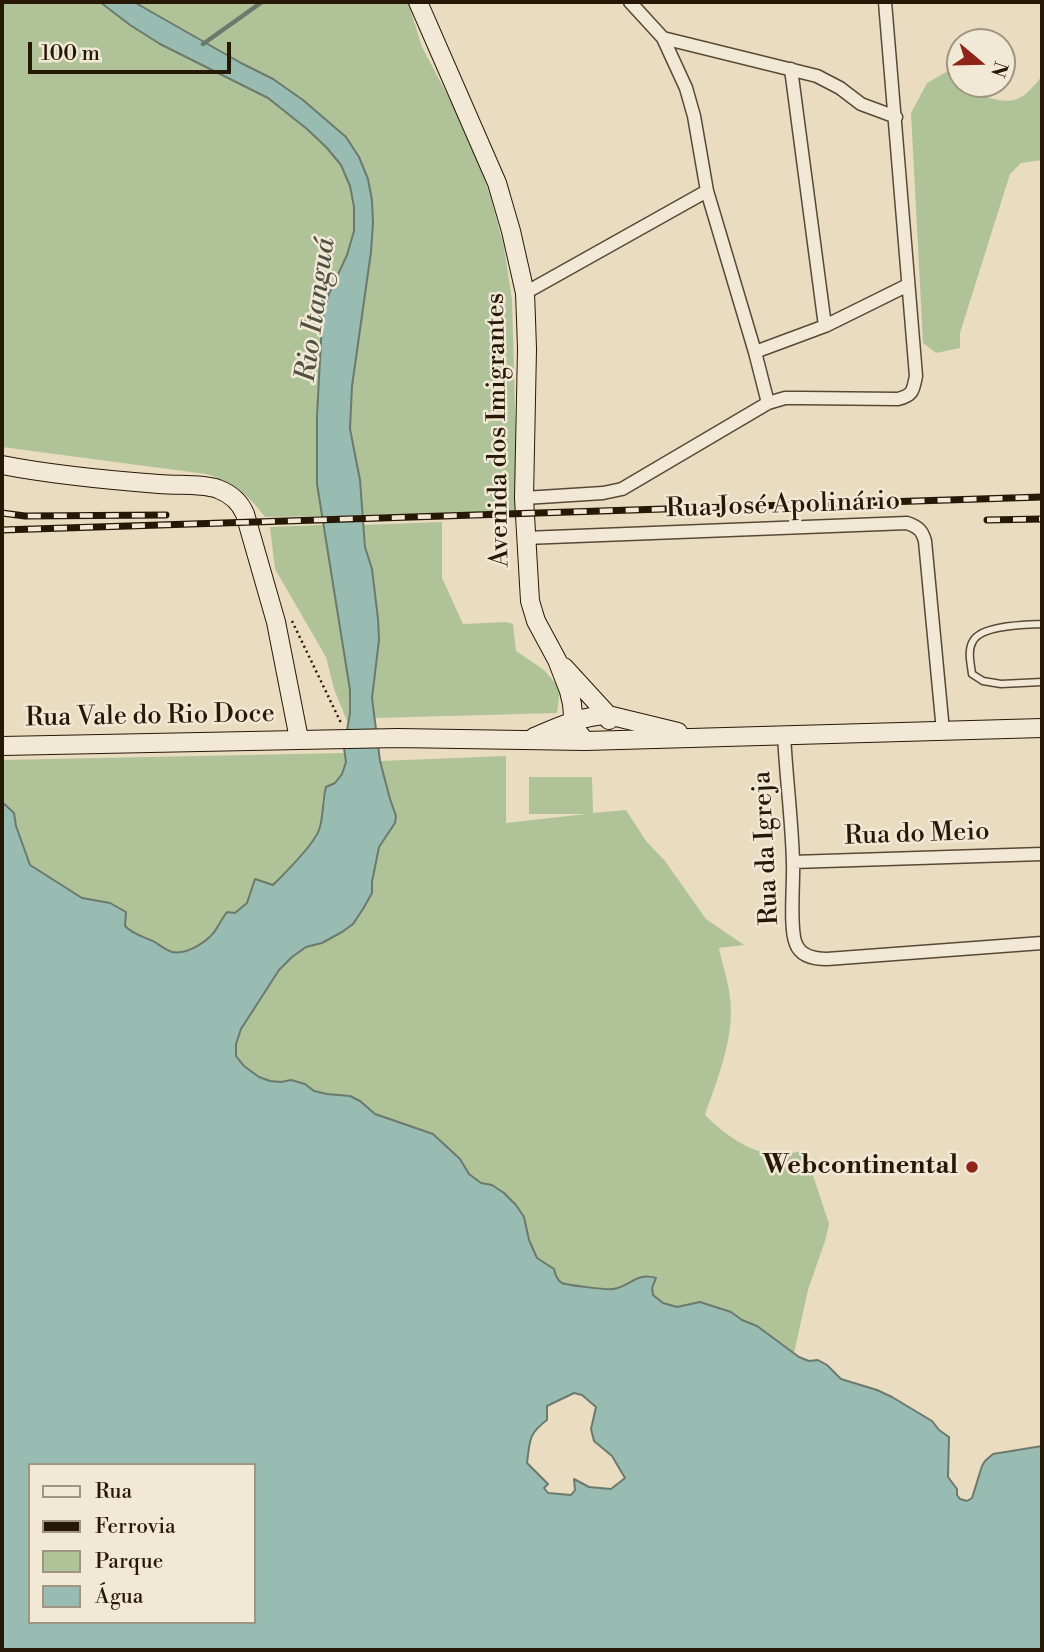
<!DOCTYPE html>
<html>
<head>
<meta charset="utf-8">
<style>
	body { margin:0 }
	#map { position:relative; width:1044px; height:1652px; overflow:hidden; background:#eadcc0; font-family:"Libre Bodoni",serif }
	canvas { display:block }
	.frame { position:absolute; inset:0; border:4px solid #271806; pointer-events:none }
	.legend { position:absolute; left:28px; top:1463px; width:228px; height:161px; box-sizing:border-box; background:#f1e8d6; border:2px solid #a09583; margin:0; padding:9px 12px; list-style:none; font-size:21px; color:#271806 }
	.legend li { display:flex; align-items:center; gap:14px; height:35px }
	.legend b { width:35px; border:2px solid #a09583 }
	.north { position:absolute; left:946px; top:28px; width:70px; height:70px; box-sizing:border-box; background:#f1e8d6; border:2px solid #a09583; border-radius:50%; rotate:109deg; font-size:19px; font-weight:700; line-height:28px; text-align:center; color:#271806 }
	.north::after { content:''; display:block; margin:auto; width:24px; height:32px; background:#8f2418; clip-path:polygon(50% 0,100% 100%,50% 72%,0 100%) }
	.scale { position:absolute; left:28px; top:42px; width:203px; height:32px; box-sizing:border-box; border:4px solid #271806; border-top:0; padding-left:9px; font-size:21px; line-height:24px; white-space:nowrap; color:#271806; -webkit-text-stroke:5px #f1e8d6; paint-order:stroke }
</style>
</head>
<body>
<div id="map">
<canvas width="1044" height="1652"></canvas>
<div class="frame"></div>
<ul class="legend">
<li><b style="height:9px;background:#f1e8d6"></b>Rua</li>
<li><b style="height:9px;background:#271806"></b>Ferrovia</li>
<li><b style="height:19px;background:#b0c297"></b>Parque</li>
<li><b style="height:19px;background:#98bcb2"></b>Água</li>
</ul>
<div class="north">N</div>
<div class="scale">100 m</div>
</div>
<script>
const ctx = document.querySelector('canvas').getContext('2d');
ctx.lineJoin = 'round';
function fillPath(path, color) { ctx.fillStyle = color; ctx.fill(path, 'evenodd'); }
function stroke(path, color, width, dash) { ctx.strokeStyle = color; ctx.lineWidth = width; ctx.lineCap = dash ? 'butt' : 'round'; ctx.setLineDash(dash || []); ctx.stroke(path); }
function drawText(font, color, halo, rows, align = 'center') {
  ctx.font = font + ' "Libre Bodoni",serif'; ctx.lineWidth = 5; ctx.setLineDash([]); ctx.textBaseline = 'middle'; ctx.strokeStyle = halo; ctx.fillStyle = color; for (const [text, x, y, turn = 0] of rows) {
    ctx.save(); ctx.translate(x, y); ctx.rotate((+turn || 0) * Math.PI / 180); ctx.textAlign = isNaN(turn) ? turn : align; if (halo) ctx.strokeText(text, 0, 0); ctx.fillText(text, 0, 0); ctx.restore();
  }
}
fillPath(new Path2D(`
	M2,2h98l30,23 30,19 108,54 39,31 20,19 14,17 9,21 4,21v24l-7,24 -20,43 -10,118v68l5,32 -57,1c-16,-22 -32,-35 -59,-43l-204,-27z
	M134,2h274l14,45 35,66 17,38 16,44 14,52 8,53 6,212 -156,3 -2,-35 -10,-51v-22l23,-184c-1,-23 -3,-47 -15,-68 -14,-25 -58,-59 -83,-75 -12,-8 -26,-12 -39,-19 -34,-20 -67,-41 -102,-59z
	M960,64v20h24l2,13c30,9 38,2 56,-21v84l-21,3 -11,11 -50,159v15l-24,5 -13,-10 -12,-230 16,-30z
	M442,522v56l21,46 43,-2 7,2 3,27 28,19 16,19 -3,24 -182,5 -3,-20 7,-58 -1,-21 -6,-50 -6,-22 -2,-22z
	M323,525l27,165v23l-2,10 -14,-34 -8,-32 -51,-88 -5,-42z
	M345,753l1,9 -4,12 -20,25v18l-4,15 -8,14 -37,39 -6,-1 -32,29 -15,8c-5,15 -29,32 -45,32 -8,-1 -14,-7 -20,-11 -7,-3 -15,-4 -22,-8 -3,-2 -5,-5 -8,-8l-96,-61 -13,-39 -2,-13 -12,-11v-42z
	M506,756v67l80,-9h-57v-37h63l1,36 33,-3 20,31 19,20 41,58 38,26 -25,3c3,16 9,32 11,49 5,40 -12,80 -25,118 18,18 45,39 72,39 10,0 19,-2 28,-3l24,73 -3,14 -18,52 -14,63 -37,-27 -15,-6 -11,-8 -15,-6 -16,-4 -23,5 -14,-4 -10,-8 -1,-7 3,-10c-19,-5 -25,8 -42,11 -16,3 -33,-4 -49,-5l-27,-26 -8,-18 -5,-23 -32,-32 -11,-2 -12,-9 -9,-15 -27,-25 -58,-20 -7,-7 -18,-11 -23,-2 -13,-3 -9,-7 -14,-4 -10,2 -11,-1 -11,-4 -15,-11 -8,-10v-12l5,-15 38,-59 13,-13 14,-10 16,-4 20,-11 11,-8 10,-15 9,-16v-11l7,-35 11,-15 6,-16 -6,-17 -10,-38z`), '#b0c297');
const water = new Path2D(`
	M100,2h34l107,61 32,16 30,21 43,37 13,20 9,22 4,21 1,23 -2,29 -19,134 -2,43 10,51 5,67 7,22 6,50 1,21 -7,58 8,63 10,38 6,17 -1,7 -16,24 -7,35v11l-9,16 -10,15 -11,8 -20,11 -16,4 -14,10 -13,13 -38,59 -5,15v12l8,10 15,11 11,4 11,1 10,-2 14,4 9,7 13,3 23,2 10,5 15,13 58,20 27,25 9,15 12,9 11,2 12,8 12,12 8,12 5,23 8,18 17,11c1,5 3,11 8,14 4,2 45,7 51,6 18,-3 23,-17 43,-11l-4,10 1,7 10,8 14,4 23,-5 31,10 11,8 15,6 42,31 10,4 9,-1 9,5 14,14 36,11 15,7 40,24 7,9 10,7 -1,40 9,12v6l3,4 7,2 5,-3 10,-32 3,-5 8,-7 49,-8v204h-1040v-848l12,11 2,13 14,39 52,33 28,5 16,9 -1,14c9,9 17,10 28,15 7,4 12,9 19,11 16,3 39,-12 46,-26 3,-5 5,-9 9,-14l8,1 12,-10 8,-24 18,6c12,-12 40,-39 46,-55 5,-14 3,-29 7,-43l9,-4 7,-9 4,-12 -2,-14 6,-35v-23l-33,-206v-68l5,-94 5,-24 20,-43 7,-24v-24l-4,-21 -9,-21 -14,-17 -20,-19 -39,-31 -108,-54 -30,-19zM574,1393l8,2 14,12 -5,22 3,12 18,15 13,22 -14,11 -22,-2 -15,-8 1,11 -4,5 -23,-2 -4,-5 4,-4 -21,-21c3,-22 1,-29 20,-43v-14zM30,1465h224v157h-224z`);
fillPath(water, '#98bcb2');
stroke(water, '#6b7a6d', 2);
stroke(new Path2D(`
	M203,44l59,-42`), '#6b7a6d', 4.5);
const lane = new Path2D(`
	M1042,624c-17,1 -60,1 -69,17 -6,10 -2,23 -1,33l11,7 18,3 41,-2`);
const street = new Path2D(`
	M630,2l33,36 23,50 8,28 13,75 48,161 13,51
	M663,38l154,38 23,12 21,16 35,13
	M791,69l34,257
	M525,293l182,-102
	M755,352l70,-26 83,-41
	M524,498l79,-5 19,-4 146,-86 17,-5h16l97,1c15,-4 15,-8 18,-23l-31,-374
	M525,538l382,-15c11,4 15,7 18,18l18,190
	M784,734c2,43 8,86 9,129 1,20 -4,65 3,81 5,13 19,15 31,15l215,-16
	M793,862l249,-8`);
const secondary = new Path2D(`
	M418,2l79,181 14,48 14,62 1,26 1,30 -3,149 6,103 6,20 21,39 12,31 3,13 2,23 11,14
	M2,465c51,10 105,15 157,19 19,2 41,-1 59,5 13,5 22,13 27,25l31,108 23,117
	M564,667l44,48 1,5
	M534,737c24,-10 47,-21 74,-22l70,17
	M2,746l396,-8 187,3 457,-13`);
stroke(lane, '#584934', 9);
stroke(street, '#584934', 15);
stroke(secondary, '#271806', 20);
stroke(new Path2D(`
	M292,621l50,104`), '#271806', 2.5, [2, 3.5]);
stroke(lane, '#f1e8d6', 6);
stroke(street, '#f1e8d6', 12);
stroke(secondary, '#f1e8d6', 18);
const rail = new Path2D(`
	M2,513l23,3 141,-1
	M987,520l55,-1
	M2,530l1040,-33`);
stroke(rail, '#271806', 7);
stroke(rail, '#f1e8d6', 4.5, [13]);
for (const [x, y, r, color] of [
	[972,1167,7,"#8f2418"]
]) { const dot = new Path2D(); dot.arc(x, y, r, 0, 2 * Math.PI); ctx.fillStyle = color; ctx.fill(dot); stroke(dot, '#f1e8d6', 2.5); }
drawText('26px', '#271806', '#f1e8d6', [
	["Avenida dos Imigrantes",499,430,-91],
	["Rua José Apolinário",783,506,-2],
	["Rua Vale do Rio Doce",150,717,-1],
	["Rua do Meio",917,835,-2],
	["Rua da Igreja",767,848,-93]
]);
drawText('bold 26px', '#271806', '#f1e8d6', [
	["Webcontinental",958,1167]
], 'right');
drawText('italic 28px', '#4f5142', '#f1e8d6', [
	["Rio Itanguá",317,310,-82]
]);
</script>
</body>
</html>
